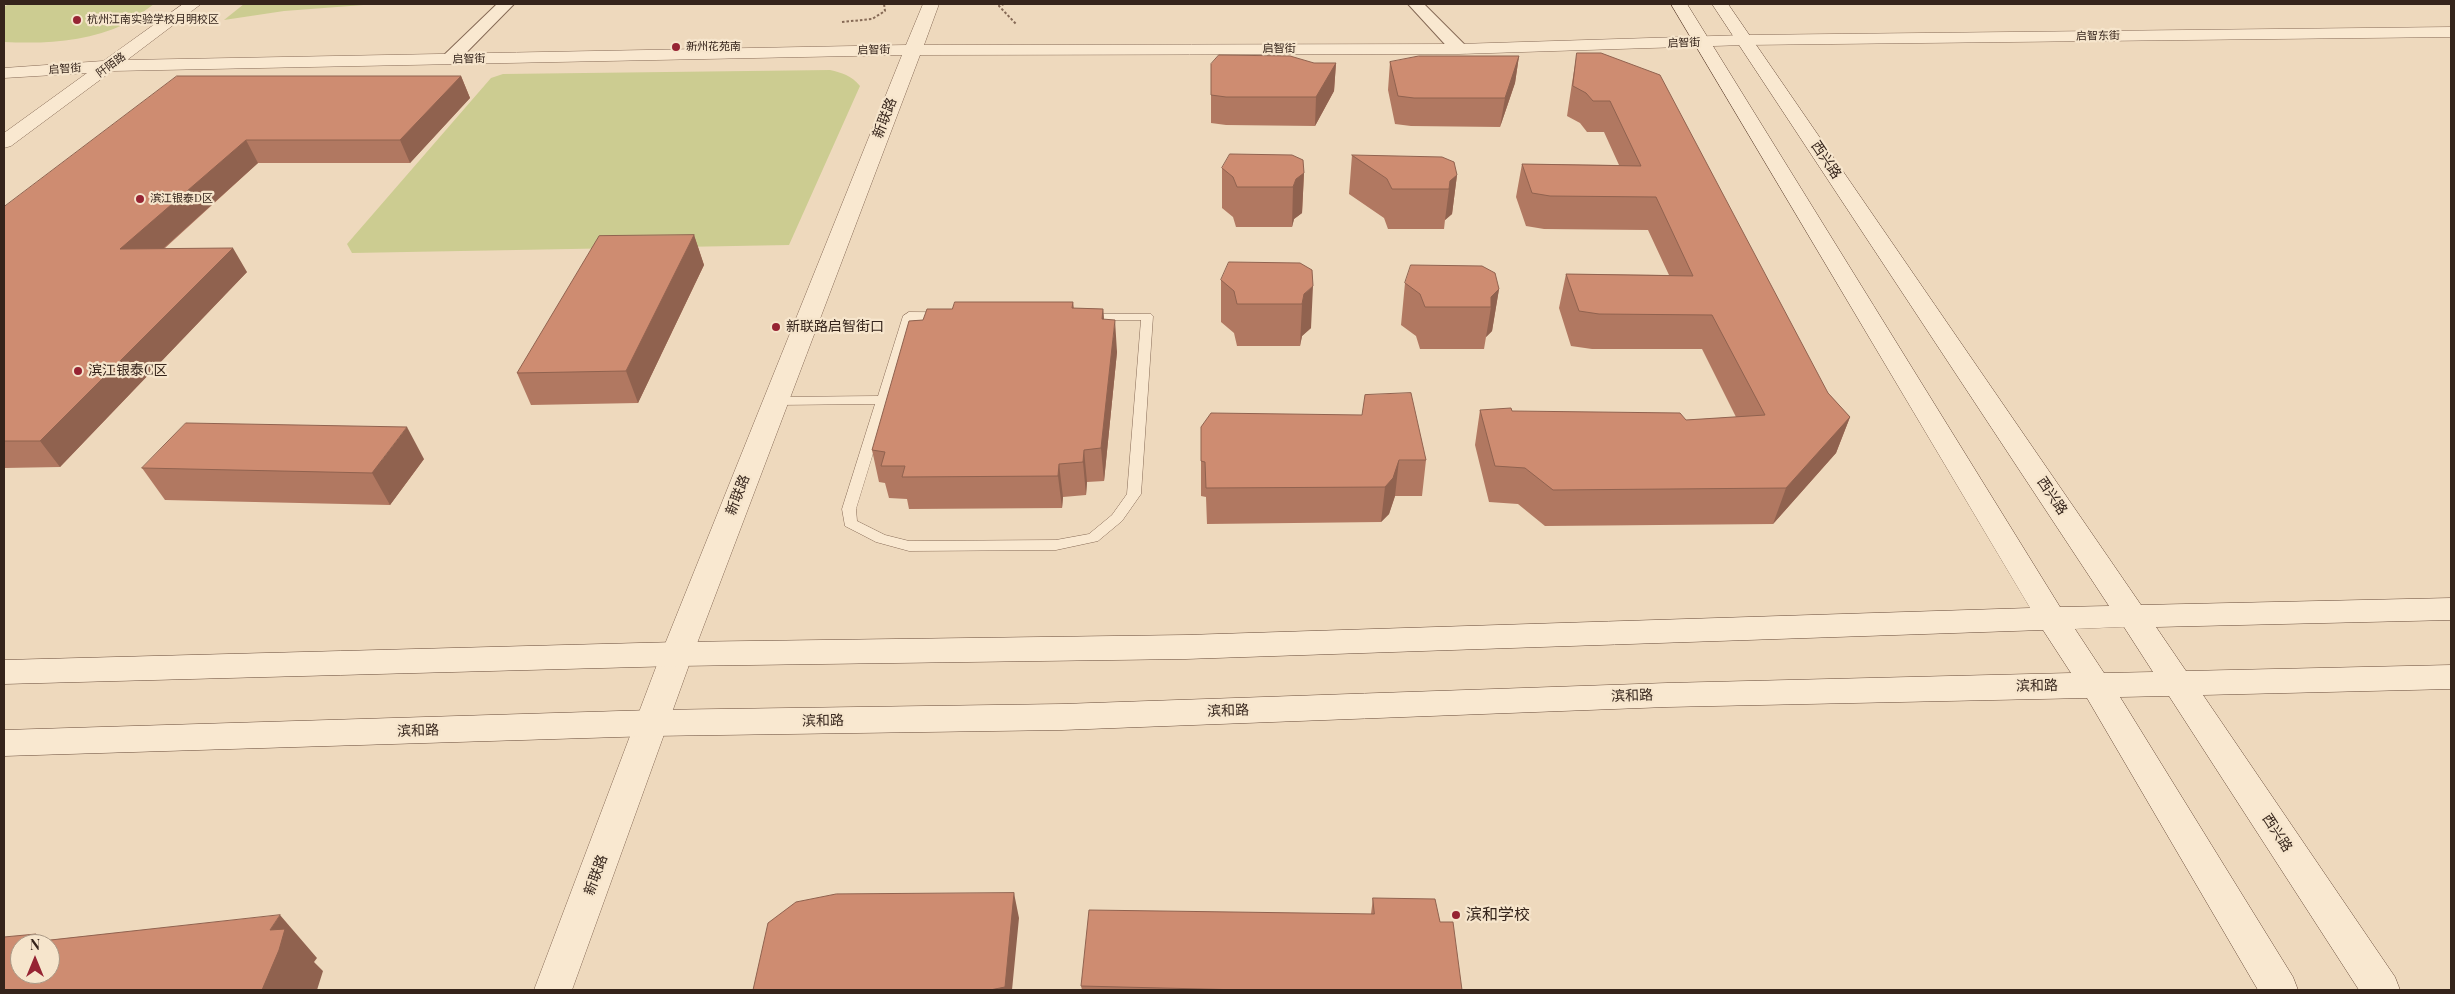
<!DOCTYPE html>
<html>
<head>
<meta charset="utf-8">
<style>
	body { margin:0 }
	#map { position:relative; width:2455px; height:994px; overflow:hidden; background:#eed9bd; font-family:"Playfair Display",serif }
	canvas { display:block }
	.frame { position:absolute; inset:0; border:5px solid #35241b; pointer-events:none }
	.north { position:absolute; left:10px; top:934px; width:50px; height:50px; box-sizing:border-box; background:#f6e5cc; border:1px solid #a99885; border-radius:50%; rotate:0deg; font-size:14px; font-weight:700; line-height:20px; text-align:center; color:#35241b }
	.north::after { content:''; display:block; margin:auto; width:18px; height:22px; background:#962433; clip-path:polygon(50% 0,100% 100%,50% 72%,0 100%) }
</style>
</head>
<body>
<div id="map">
<canvas width="2455" height="994"></canvas>
<div class="frame"></div>
<div class="north">N</div>
</div>
<script>
const ctx = document.querySelector('canvas').getContext('2d');
ctx.lineJoin = 'round';
function fillPath(path, color) { ctx.fillStyle = color; ctx.fill(path, 'evenodd'); }
function stroke(path, color, width, dash) { ctx.strokeStyle = color; ctx.lineWidth = width; ctx.lineCap = dash ? 'butt' : 'round'; ctx.setLineDash(dash || []); ctx.stroke(path); }
function drawText(font, color, halo, rows, align = 'center') {
  ctx.font = font + ' "Playfair Display","Noto Sans SC",serif'; ctx.lineWidth = 4.5; ctx.setLineDash([]); ctx.textBaseline = 'middle'; ctx.strokeStyle = halo; ctx.fillStyle = color; for (const [text, x, y, turn = 0] of rows) {
    ctx.save(); ctx.translate(x, y); ctx.rotate((+turn || 0) * Math.PI / 180); ctx.textAlign = isNaN(turn) ? turn : align; if (halo) ctx.strokeText(text, 0, 0); ctx.fillText(text, 0, 0); ctx.restore();
  }
}
fillPath(new Path2D(`
	M9,4h145c-9,6 -19,15 -29,20 -38,18 -80,20 -121,18v-35z
	M244,4h133l-93,7 -60,9z
	M830,70c12,3 21,5 30,16l-71,159 -437,8 -5,-9 144,-166 12,-4z`), '#cccc91');
const service = new Path2D(`
	M909,312l242,2 2,2 -12,178 -19,27 -24,20 -42,9 -147,1 -33,-9 -31,-16 -3,-17 33,-105 -100,1 -6,-4 6,-4 103,-1 25,-80zM914,320h227l-14,174 -15,21 -23,19 -33,6 -147,1 -24,-6 -28,-14 -1,-12z`);
const minor = new Path2D(`
	M497,4h17l-58,59h-12l-2,-4 2,-4z
	M1408,4h16l41,41 2,4 -2,4h-12z`);
const tertiary = new Path2D(`
	M183,4h18l-74,56 779,-15 17,-41h16l-15,41 535,-1 286,-9 706,-8v10l-706,8 -286,9 -539,1 -227,599 -121,336h-38l127,-336 241,-599 -790,16 -101,75 -7,2v-15l83,-60 -83,5v-10l99,-7z`);
const secondary = new Path2D(`
	M1671,4h16l373,603 49,-1 -397,-602h16l413,601 310,-7v22l-295,7 30,44 265,-6v24l-248,6 192,282 5,13h-41l-190,-294 -49,1 173,280 5,13h-40l-171,-292 -420,9 -605,23 -410,6 -648,20v-26l648,-20 410,-6 605,-21 404,-10 -28,-43 -857,29 -509,7 -673,18v-24l673,-18 509,-7 844,-27zM2124,627l29,45 -49,1 -29,-44z`);
stroke(service, '#866a56', 1);
stroke(minor, '#866a56', 2);
stroke(tertiary, '#866a56', 1);
stroke(secondary, '#684b39', 1);
stroke(new Path2D(`
	M1004,4l-5,2 18,19
	M842,22l30,-3 13,-8 -1,-7`), '#866a56', 2, [2.5, 2]);
fillPath(service, '#f9e8d0');
fillPath(minor, '#f9e8d0');
fillPath(tertiary, '#f9e8d0');
fillPath(secondary, '#f9e8d0');
fillPath(new Path2D(`
	M1577,53l251,340 22,24 -14,36 -63,71 -228,2 -27,-22 -29,-2 -14,-57 5,-35 206,10 50,-3 -34,-68h-110l-21,-3 -12,-38 7,-34 103,1 -21,-45 -104,-1 -18,-3 -10,-29 6,-33 97,1 -15,-33h-17l-7,-9 -13,-7 5,-33z
	M1519,56l-4,27 -15,44 -89,-1 -16,-2 -7,-34 2,-28z
	M1314,63h22l-2,28 -19,35 -89,-1 -15,-2v-59z
	M461,76l9,22 -60,65h-152l-94,86 83,23 -187,195 -56,1v-261z
	M1352,155l105,20 -5,39 -7,6 -1,9h-56l-4,-11 -35,-24z
	M1222,168l82,5 -2,40 -8,6 -2,8h-56l-3,-10 -11,-9z
	M694,235l10,30 -66,138 -107,2 -14,-32z
	M1300,263l11,65 -9,8 -2,10h-63l-3,-13 -13,-11v-42z
	M1405,283l94,6 -7,42 -6,6 -2,12h-64l-4,-13 -15,-11z
	M1073,302l1,6 29,1 1,11 13,32 -13,129 -17,1 -1,13 -23,2 -1,11 -153,1 -2,-10 -18,-1 -4,-15 -6,-1 -7,-32 80,-141z
	M424,459l-34,46 -225,-5 -23,-32z
	M1426,460l-4,36h-27l-6,18 -8,8 -174,2 -1,-27 -5,-1v-35z
	M1373,898l67,24 22,68h-380l-1,-4 290,-72z`), '#b17861');
fillPath(new Path2D(`
	M1519,56l-4,27 -15,44 5,-29z
	M1336,63l-2,28 -19,35 1,-29z
	M461,76l9,22 -60,65 -10,-23z
	M246,140l12,23 -122,110 -16,-24z
	M1304,173l-2,40 -8,6 -2,8 1,-40 3,-8z
	M1457,175l-5,39 -7,6 5,-39z
	M694,235l10,30 -66,138 -12,-32z
	M233,248l14,24 -187,195 -20,-26z
	M1313,286l-2,42 -9,8 -2,10 2,-42 2,-10z
	M1499,289l-7,42 -6,6 5,-30v-10z
	M1103,309l3,31 -4,-21z
	M1115,320l2,32 -13,129 -3,-33z
	M1850,417l-14,36 -63,71 13,-36z
	M407,427l17,32 -34,46 -18,-32z
	M1084,450l3,32 -1,13 -3,-33z
	M1399,460l-4,36 -6,18 -8,8 4,-35z
	M1059,464l4,33 -1,11 -4,-32z
	M1014,893l5,25 -7,72h-22z
	M280,915l37,43 -3,4 9,9 -6,19h-55l8,-60z
	M36,934l12,10 -18,-2z`), '#90624f');
const building = new Path2D(`
	M1577,53h24l59,22 168,318 22,24 -64,71 -233,2 -28,-22 -30,-2 -15,-56 31,-2 1,3 168,2 6,7 79,-5 -53,-100 -113,-1 -20,-3 -13,-37 127,2 -37,-79 -106,-1 -18,-3 -10,-29 119,2 -31,-65h-17l-7,-8 -13,-7z
	M1219,55l71,1 24,7h22l-20,34h-90l-15,-2v-31z
	M1419,56h100l-14,42h-91l-16,-2 -8,-34z
	M177,76h284l-61,64h-154l-126,109 113,-1 -193,193h-36v-234z
	M1230,154l62,1 11,5 1,13 -8,6 -3,8h-56l-4,-10 -11,-9z
	M1352,155l90,2 12,5 3,13 -7,6 -1,8h-57l-5,-10z
	M694,235l-68,136 -109,2 82,-137z
	M1229,262l71,1 12,7 1,16 -9,8 -2,10h-65l-3,-13 -13,-11z
	M1411,265l71,1 13,7 4,16 -8,8v10h-66l-5,-13 -15,-11z
	M955,302h118l-1,6 31,1 -1,10 13,1 -14,128 -17,2 -1,12 -24,2 -1,12 -156,1 3,-11h-24l4,-14 -13,-2 37,-129 14,-1 4,-11h25z
	M1411,393l15,67h-27l-6,18 -8,9 -179,1 -1,-26 -4,-1v-34l10,-14 151,2 3,-20z
	M186,423l221,4 -35,46 -230,-5z
	M1014,893l-9,94 -15,3h-237l15,-67 28,-21 40,-8z
	M1373,898l62,1 5,23h13l9,68h-219l-162,-4 8,-76 285,4z
	M280,915l-10,15 15,-1 -6,21 -17,40h-258v-53l32,-3 -6,8zM20,944h30v30h-30z`);
fillPath(building, '#ce8c71');
stroke(building, '#90624f', 1);
for (const [x, y, r, color] of [
	[77,20,5,"#962433"],
	[676,47,5,"#962433"],
	[140,199,5,"#962433"],
	[776,327,5,"#962433"],
	[78,371,5,"#962433"],
	[1456,915,5,"#962433"]
]) { const dot = new Path2D(); dot.arc(x, y, r, 0, 2 * Math.PI); ctx.fillStyle = color; ctx.fill(dot); stroke(dot, '#f6e5cc', 2); }
drawText('11px', '#35241b', '#f6e5cc', [
	["杭州江南实验学校月明校区",87,20],
	["新州花苑南",686,47],
	["滨江银泰D区",150,199]
], 'left');
drawText('11px', '#35241b', '#f6e5cc', [
	["启智东街",2098,36,-1],
	["启智街",1684,43,-2],
	["启智街",1279,49],
	["启智街",874,50,-1],
	["启智街",469,59,-1],
	["阡陌路",111,65,-36],
	["启智街",65,69,-4]
]);
drawText('14px', '#35241b', '#f6e5cc', [
	["新联路",885,118,-69],
	["西兴路",1826,160,56],
	["新联路",738,495,-69],
	["西兴路",2052,496,56],
	["滨和路",2037,686,-1],
	["滨和路",1632,696,-2],
	["滨和路",1228,711,-2],
	["滨和路",823,721,-1],
	["滨和路",418,731,-2],
	["西兴路",2277,833,57],
	["新联路",596,875,-70]
]);
drawText('14px', '#35241b', '#f6e5cc', [
	["新联路启智街口",786,327],
	["滨江银泰C区",88,371]
], 'left');
drawText('16px', '#35241b', '#f6e5cc', [
	["滨和学校",1466,915]
], 'left');
</script>
</body>
</html>
